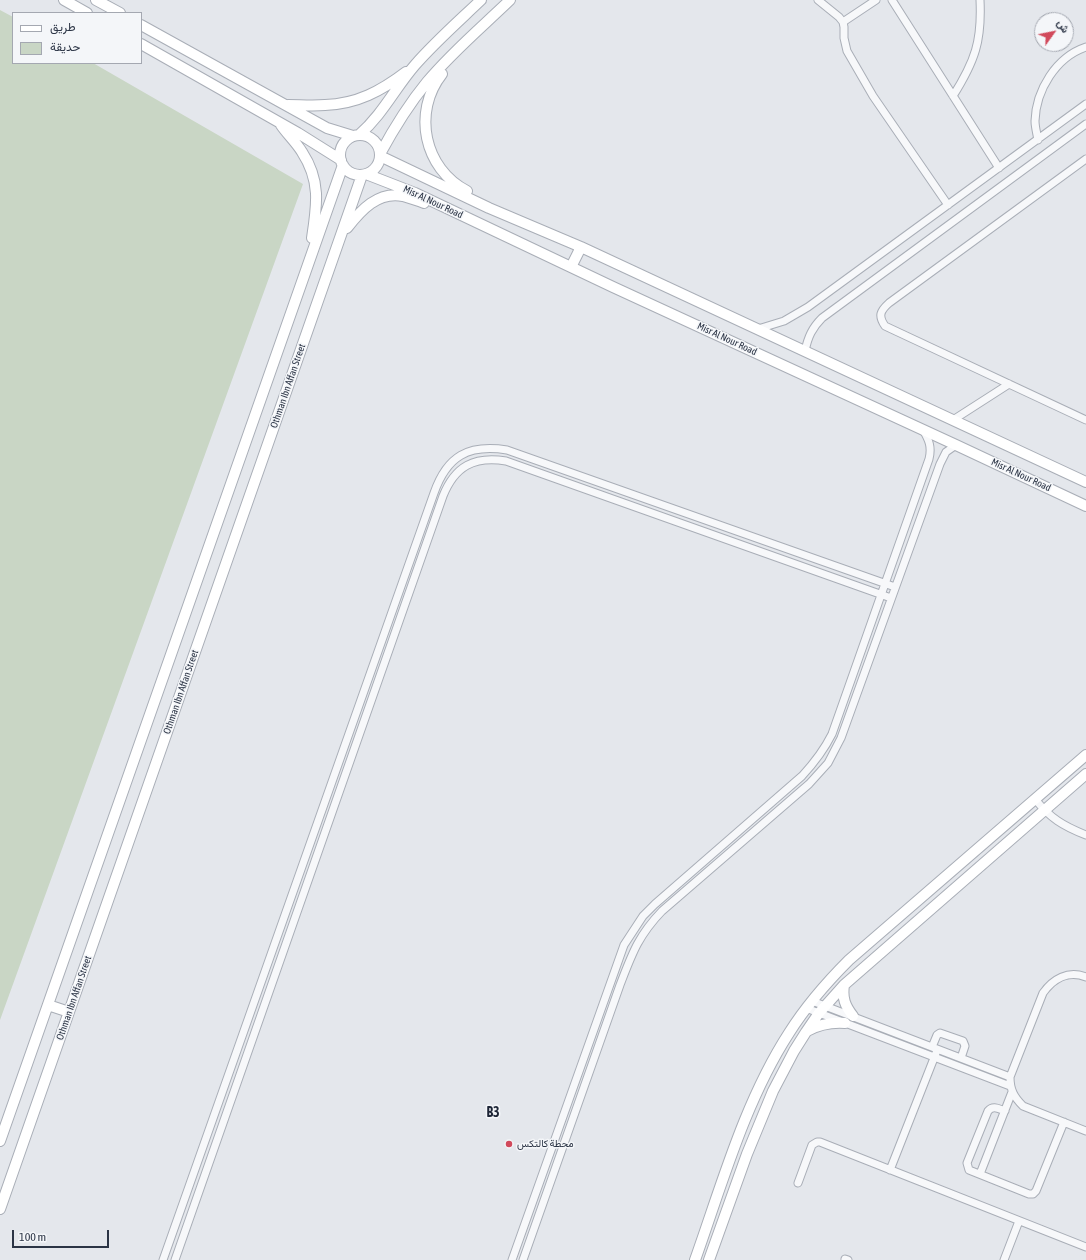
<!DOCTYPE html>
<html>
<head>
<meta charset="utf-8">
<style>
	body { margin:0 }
	#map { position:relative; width:1086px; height:1260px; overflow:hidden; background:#e4e7ec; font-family:"Asap Condensed",Vazirmatn,sans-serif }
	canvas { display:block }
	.legend { position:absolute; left:12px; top:12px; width:130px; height:52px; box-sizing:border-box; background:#f4f6f9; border:1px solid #a4a8b1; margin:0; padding:5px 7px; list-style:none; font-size:12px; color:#2b3445 }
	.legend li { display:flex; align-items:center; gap:8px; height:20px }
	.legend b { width:20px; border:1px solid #a4a8b1 }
	.north { position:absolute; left:1034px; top:12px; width:40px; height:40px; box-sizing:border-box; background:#f4f6f9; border:1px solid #a4a8b1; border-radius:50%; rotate:57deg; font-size:11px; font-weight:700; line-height:16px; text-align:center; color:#2b3445 }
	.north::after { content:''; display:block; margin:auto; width:14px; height:18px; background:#d1495b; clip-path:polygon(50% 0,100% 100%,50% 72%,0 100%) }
	.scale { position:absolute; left:12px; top:1230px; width:97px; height:18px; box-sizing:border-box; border:2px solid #2b3445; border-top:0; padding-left:5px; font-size:12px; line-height:14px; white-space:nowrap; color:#2b3445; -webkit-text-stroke:3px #f4f6f9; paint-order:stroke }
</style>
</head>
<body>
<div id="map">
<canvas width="1086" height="1260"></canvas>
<ul class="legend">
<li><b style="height:5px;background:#fff"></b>طريق</li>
<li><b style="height:11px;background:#c9d6c5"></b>حديقة</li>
</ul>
<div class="north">ش</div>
<div class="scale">100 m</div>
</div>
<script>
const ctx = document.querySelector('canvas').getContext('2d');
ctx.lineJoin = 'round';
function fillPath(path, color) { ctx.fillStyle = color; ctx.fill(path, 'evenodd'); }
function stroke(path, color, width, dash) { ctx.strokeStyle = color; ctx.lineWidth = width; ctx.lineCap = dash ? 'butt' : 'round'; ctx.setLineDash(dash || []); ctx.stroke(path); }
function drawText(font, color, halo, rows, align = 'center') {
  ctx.font = font + ' "Asap Condensed",Vazirmatn,sans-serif'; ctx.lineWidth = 3; ctx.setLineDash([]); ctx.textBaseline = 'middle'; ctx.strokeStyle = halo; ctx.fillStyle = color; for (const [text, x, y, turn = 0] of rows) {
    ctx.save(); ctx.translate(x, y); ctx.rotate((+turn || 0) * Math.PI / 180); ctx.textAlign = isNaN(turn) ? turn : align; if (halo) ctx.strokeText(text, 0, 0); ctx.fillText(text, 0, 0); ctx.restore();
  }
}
fillPath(new Path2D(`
	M0,10l13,7v46h80l210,121 -303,836z`), '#c9d6c5');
const street = new Path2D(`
	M818,0l21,17 4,5 1,5v11l3,13 26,45 75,109
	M892,0l107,168
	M843,22l33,-22
	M953,96c22,-35 29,-55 27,-96
	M1038,140c-1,-6 -3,-13 -3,-19 1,-31 21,-64 51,-74
	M1086,159l-197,144c-9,8 -11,13 -4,23l201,94
	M758,329l26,-8 24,-14 278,-203
	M805,351c3,-14 7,-23 17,-33l264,-194
	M953,420l56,-36
	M1035,799c15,19 28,27 51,36
	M1086,977c-18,-7 -33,2 -43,16l-33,84c0,13 4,20 13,29l63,25
	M812,1001l198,76
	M806,1008l204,78
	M932,1047l5,-12 3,-2 23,8 2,5 -4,12
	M1005,1111c-6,-2 -12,-6 -17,0l-21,52 2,7 60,24h4l3,-3 28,-69
	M890,1170l46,-117
	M980,1174l32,-82
	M798,1183l14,-38 5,-3h3l266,105
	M845,1259l3,1
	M163,1260l271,-767c13,-37 34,-49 73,-43l388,137
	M175,1260l268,-764c12,-30 31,-40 63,-35l385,137
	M512,1260l112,-315 19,-29 12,-12 147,-128c12,-13 22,-26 30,-42l97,-275c3,-12 0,-19 -6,-29
	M523,1260l97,-275c12,-31 18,-49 42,-74l147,-127 19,-21 13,-25 99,-274 6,-12 10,-7
	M1004,1260l15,-39`);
const secondary = new Path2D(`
	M64,0l23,13
	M96,0l24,13
	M141,25l186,103 26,8
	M141,44l157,89 43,27
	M442,74c-30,38 -18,95 25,117
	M288,105c12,0 25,1 37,0 32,-1 56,-14 81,-33
	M281,125c6,9 15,17 21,27 19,29 15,53 10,86
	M340 155a20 20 0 1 1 40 0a20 20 0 1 1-40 0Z
	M359,135c24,-21 36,-47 56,-70 20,-23 44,-44 66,-65
	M380,154c14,-26 29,-50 47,-72 25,-30 55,-55 83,-82
	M380,156l109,52 92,39 505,235
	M366,174l49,19 198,94 343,158 130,61
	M347,228c14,-18 31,-37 56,-32 7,2 14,4 21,7
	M571,267l10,-20
	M844,985c-2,13 1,21 9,31
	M48,1005l21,7
	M807,1031c13,-7 24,-9 38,-8
	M0,1141l343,-976
	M0,1209l362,-1034
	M695,1260c27,-76 50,-159 94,-227 17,-27 38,-51 60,-73l237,-205
	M709,1260l38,-106 26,-63 21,-40 12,-19 13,-19 25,-28 242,-211`);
stroke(street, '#a9aeb7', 9);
stroke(secondary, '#a9aeb7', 12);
stroke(street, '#f7f8fa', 7);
stroke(secondary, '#fff', 10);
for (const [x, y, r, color] of [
	[509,1144,4,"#d1495b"]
]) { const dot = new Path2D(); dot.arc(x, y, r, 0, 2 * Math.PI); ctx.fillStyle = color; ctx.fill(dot); stroke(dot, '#f4f6f9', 1.5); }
drawText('10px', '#2b3445', '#f4f6f9', [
	["Misr Al Nour Road",433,202,25],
	["Misr Al Nour Road",727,339,25],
	["Othman Ibn Affan Street",288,386,-71],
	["Misr Al Nour Road",1021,475,25],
	["Othman Ibn Affan Street",181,692,-71],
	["Othman Ibn Affan Street",74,998,-71]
]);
drawText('10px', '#2b3445', '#f4f6f9', [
	["محطة كالتكس",517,1144]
], 'left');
drawText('bold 14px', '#1d2536', '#f4f6f9', [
	["B3",493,1113]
]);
</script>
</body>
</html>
